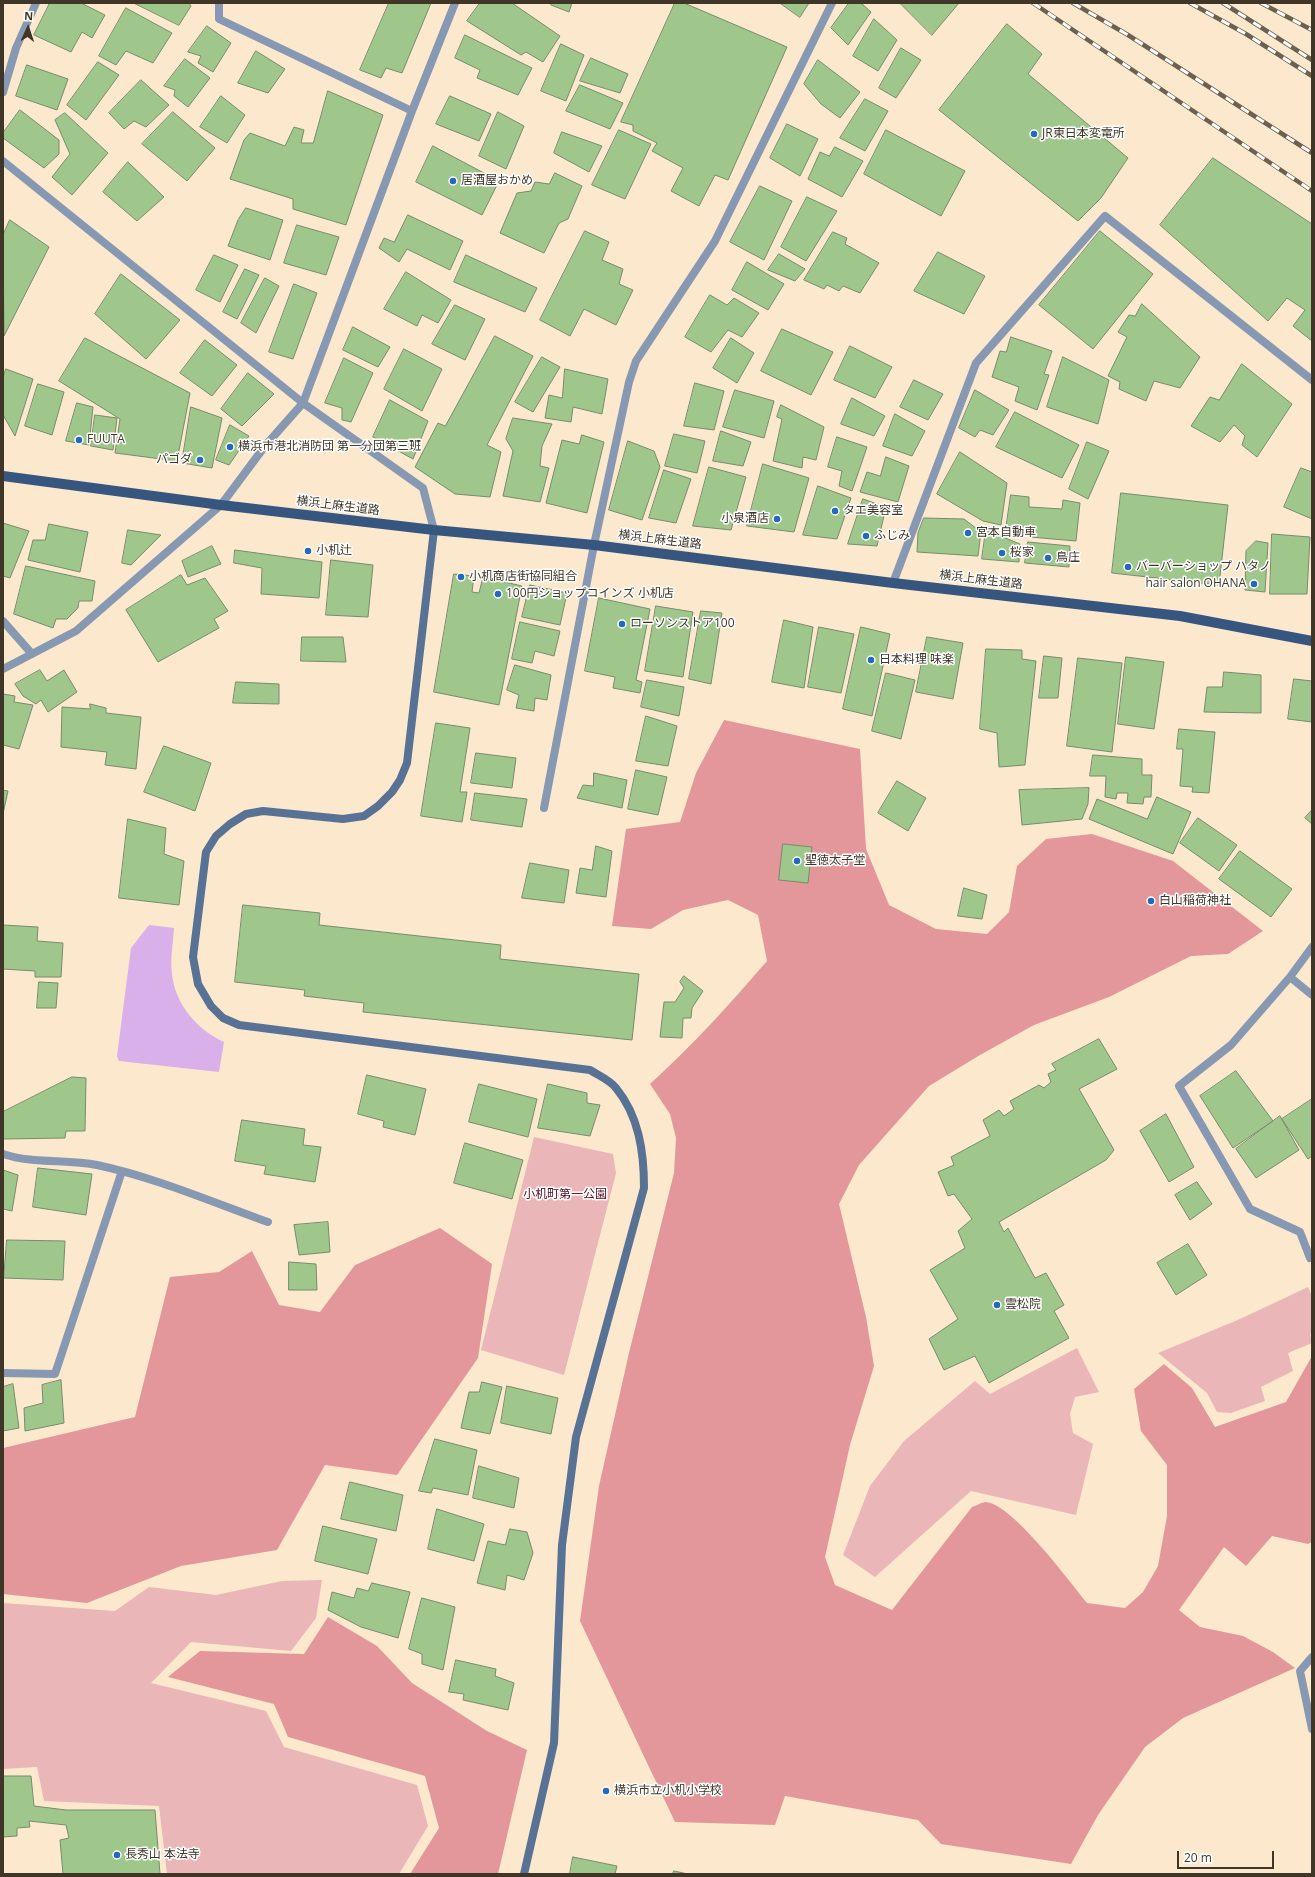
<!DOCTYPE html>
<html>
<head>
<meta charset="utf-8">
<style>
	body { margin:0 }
	#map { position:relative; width:1315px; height:1877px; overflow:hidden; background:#fce8cc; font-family:"Open Sans",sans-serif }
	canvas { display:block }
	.frame { position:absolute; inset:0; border:4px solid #3f3628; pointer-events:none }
	.north { position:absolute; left:8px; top:8px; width:40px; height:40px; -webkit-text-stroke:3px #fff; paint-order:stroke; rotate:3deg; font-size:11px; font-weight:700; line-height:16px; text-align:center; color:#3f3628 }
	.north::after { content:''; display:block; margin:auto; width:14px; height:18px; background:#3f3628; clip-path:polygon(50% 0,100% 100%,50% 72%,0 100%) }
	.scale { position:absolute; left:1177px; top:1851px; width:97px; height:18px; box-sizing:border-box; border:2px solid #3f3628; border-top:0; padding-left:5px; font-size:12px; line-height:14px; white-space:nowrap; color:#3f3628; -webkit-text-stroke:3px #fff; paint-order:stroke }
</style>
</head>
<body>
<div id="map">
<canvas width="1315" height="1877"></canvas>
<div class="frame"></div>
<div class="north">N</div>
<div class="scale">20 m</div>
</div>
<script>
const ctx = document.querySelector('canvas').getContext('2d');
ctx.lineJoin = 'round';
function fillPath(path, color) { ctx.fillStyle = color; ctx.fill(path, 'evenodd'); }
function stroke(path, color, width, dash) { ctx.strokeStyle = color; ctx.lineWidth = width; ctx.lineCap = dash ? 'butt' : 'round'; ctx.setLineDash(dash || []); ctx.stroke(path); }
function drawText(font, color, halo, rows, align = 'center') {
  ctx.font = font + ' "Open Sans","Noto Sans JP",sans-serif'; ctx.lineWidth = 3; ctx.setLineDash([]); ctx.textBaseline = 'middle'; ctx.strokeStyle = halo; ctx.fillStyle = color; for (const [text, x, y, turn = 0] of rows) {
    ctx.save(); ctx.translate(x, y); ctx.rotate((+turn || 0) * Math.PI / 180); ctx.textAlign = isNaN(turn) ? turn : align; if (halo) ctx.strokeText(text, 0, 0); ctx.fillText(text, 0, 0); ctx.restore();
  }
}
fillPath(new Path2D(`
	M534,1137l79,17 3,19 -52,202 -83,-25z
	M1308,1287l4,9v37l-2,1 2,9 -24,10 5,18 -32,16 4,14 -34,12 -14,-1 -10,-19 -49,-40 82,-34z
	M1077,1348l22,44 -24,5 -5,17 3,19 20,11 -17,71 -105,-24 -96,86 -32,-22 27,-69 34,-45 71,-60 15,13z
	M322,1580l-6,38 -25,33 -100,-9 -40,41 115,28 18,36 133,38 11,41 -29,48h-232l-8,-68 -115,-5 -7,-34 -34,2v-166l112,8 34,-24 67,8 66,-14z`), '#eab6b8');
fillPath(new Path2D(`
	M724,720l136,29 6,100 23,56 47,24 51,5 22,-22 8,-46 29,-27 46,-5 81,27 90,70 -35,23 -37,2 -82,41 -75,28 -54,30 -51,31 -70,79 -20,39 27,113 8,49 -24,79 -25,112 10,28 57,25 80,-103c4,-1 10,-5 14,-5 26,2 84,80 101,101l38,5 18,-16 15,-26 9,-50v-51l-26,-34 -7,-42 30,-25 28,24 23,39 71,-25 26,-46v186l-4,2 -36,-8 -26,30 -22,-19 -45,63 21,17 43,9 30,16 22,16 -112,50 -38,29 -47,68 -27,49 -130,-20 -23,-24 -133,-24 -10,29 -100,-3 -95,-201 19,-135 30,-133 45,-180 2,-35 -6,-24 -20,-30c42,-38 80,-80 117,-123l-9,-46 -30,-15 -45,10 -32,19 -39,-3 14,-97 54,-7 16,-49z
	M440,1228l52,36 -14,94 -81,117 -72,-10 -48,85 -96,16 -94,37 -84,-9v-146l132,-31 35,-140 49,-5 33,-21 27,54 41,7 35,-47z
	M328,1617l49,29 35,37 75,48 40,19 -29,124h-88l29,-46 -14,-52 -137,-39 -14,-33 -106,-27 32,-26 104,3z`), '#e3979b');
fillPath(new Path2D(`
	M149,925l25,3c-1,15 -4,31 -2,46 3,30 25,56 52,68l-5,30 -100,-11 -2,-5 14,-108z`), '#d9b0ea');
const building = new Path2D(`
	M50,3h31l24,12 -13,23 -10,-6 -11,20 -37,-17z
	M134,3h55l2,3 -12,19z
	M389,3h42l-29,70 -16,-5 -5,10 -21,-8z
	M480,3h32l48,33 -17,26 -17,-10 -5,3 -54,-34z
	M552,3h20l-3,9 -18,-7z
	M675,3h9l103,44 -59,133 -13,-5 -16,31 -28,-15 12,-23 -31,-17 5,-8 -24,-12v-6l-12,-3z
	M780,3h29l-9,14z
	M849,3h12l10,9 -23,33 -17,-17z
	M900,3h59l-27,32z
	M126,8l46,25 -19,30 -27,-12 -10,14 -17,-9z
	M874,19l23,21 -19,31 -25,-15z
	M1007,24l35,30 -14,20 100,84 -27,40 -23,23 -139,-111z
	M207,26l24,17 -18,29 -15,-9 3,-7 -13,-4z
	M465,35l67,33 -14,27 -41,-17 3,-8 -25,-12z
	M561,44l23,11 -18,46 -25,-10z
	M901,48l20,12 -25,38 -17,-10z
	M256,51l29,18 -17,24 -30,-10z
	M591,58l37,16 -8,19 -40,-12z
	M185,59l25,19 -22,29 -14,-11 1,-6 -11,-4z
	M818,60l42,32 -20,26 -19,-14 -17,-20z
	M98,62l21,13 -33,45 -19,-15z
	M27,65l41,14 -11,31 -41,-14z
	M141,80l28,25 -23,22 -12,-6 -10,8 -15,-16z
	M580,85l43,18 -13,26 -44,-18z
	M328,91l55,24 -37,110 -53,-16v-10l-63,-20 14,-39 6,-7 35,13 9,-19 10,3 -3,13h12z
	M221,96l24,19 -18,28 -27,-16z
	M450,96l41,18 -12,27 -43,-17z
	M865,99l23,12 -23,40 -25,-13z
	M20,110l39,30v14l-15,14 -41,-30v-5z
	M173,112l42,36 -28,33 -45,-37z
	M498,112l26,14 -18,43 -27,-13z
	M65,113l43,40 -36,42 -20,-18 18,-23 -15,-34z
	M787,124l31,15 -18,37 -30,-18z
	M619,130l32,14 -26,55 -33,-14z
	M886,130l79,41 -24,45 -77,-42z
	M562,132l40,14 -13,26 -35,-19z
	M433,146l66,35 -17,34 -66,-33z
	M835,147l28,14 -21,36 -34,-18 12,-27 9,4z
	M1213,158l99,66v117l-19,-15 12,-16 -18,-12 -19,23 -108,-96z
	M128,162l36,35 -27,24 -34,-29z
	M555,173l27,13 -14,33 -9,4 -15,30 -44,-20 17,-40 14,-2 4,-9 14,2z
	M760,186l32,15 -28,59 -34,-18z
	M807,197l30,14 -31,50 -25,-14z
	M246,208l37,12 -13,40 -42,-14 10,-26z
	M408,215l55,26 -13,29 -43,-21 -8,13 -20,-14 5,-10 10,4z
	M10,220l39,27 -45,89 -1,-101z
	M297,225l42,12 -13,38 -42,-12z
	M585,231l24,11 -7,18 21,9 -4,15 14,6 -17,35 -32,-16 -14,27 -30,-16z
	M1100,231l53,43 -60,75 -54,-44z
	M833,232l14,6 -2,6 34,19 -19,30 -17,-7 -4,5 -12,-6 -3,4 -20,-9z
	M938,252l47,24 -21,38 -50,-23z
	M779,254l26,15 -10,12 -27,-11z
	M214,255l24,10 -18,37 -24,-12z
	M466,255l71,33 -12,24 -71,-30z
	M747,262l37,22 -16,26 -36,-20z
	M245,269l14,6 -22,44 -14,-7z
	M406,272l45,28 -13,23 -16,-8 -5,11 -33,-17z
	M121,274l59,46 -34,39 -51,-45z
	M265,278l14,8 -23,47 -15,-10z
	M294,284l23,9 -24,66 -24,-7z
	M710,295l17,10 7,-7 25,15 -17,24 -14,-7 -17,22 -26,-15z
	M1142,304l58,53 -20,31 -26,-7 -8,20 -27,-12 1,-7 -12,-6 19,-39 -9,-5 11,-17 6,1z
	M455,305l30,14 -20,41 -33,-16z
	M353,327l37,20 -12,20 -35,-17z
	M782,329l51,23 -22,43 -50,-24z
	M495,336l38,20 -46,89 14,7 -11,45 -35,-3 -40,-27 23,-44 7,3z
	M1011,337l41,14 -8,23 5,1 -12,35 -22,-9 4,-14 -27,-10 8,-26 6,1z
	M85,338l105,55 -13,68 -62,-8 5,-34 -61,-38z
	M731,338l23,15 -17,30 -24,-15z
	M205,340l32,25 -25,31 -32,-23z
	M850,346l42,21 -17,31 -41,-18z
	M404,349l38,20 -20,42 -38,-22z
	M542,357l18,10 -27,45 -18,-10z
	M1063,357l46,23 -11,44 -51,-17z
	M344,358l29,15 -22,49 -9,-2v-12l-17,-5z
	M1242,364l50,40 -35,53 -15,-12 3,-9 -11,-11 -14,17 -29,-16 19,-29 9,3z
	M6,369l27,10 -18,57 -12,-21v-37z
	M565,369l43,10 -6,35 -29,-7 -2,15 -26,-4 4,-23 13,3z
	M248,373l26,21 -32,32 -21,-17z
	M914,380l29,14 -15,26 -28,-13z
	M695,383l29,8 -10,39 -30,-4z
	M38,384l26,8 -12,43 -27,-9z
	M735,390l39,11 -10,37 -41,-11z
	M975,390l34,20 -16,25 -13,-5 -5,7 -16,-9z
	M852,398l33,18 -11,20 -33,-12z
	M390,400l38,21 -15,38 -40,-22z
	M77,403l16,4 -4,38 -23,-4z
	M781,405l43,22 -8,33 -13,-3 -1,11 -29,-7 9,-42 -5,-2z
	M191,407l31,11 -10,50 -30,-5z
	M1015,412l64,33 -17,33 -66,-31z
	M895,414l30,17 -13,25 -29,-10z
	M95,415l22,3 -4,32 -22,-4z
	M513,418l39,6 -10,22 -2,20 9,2 -9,34 -37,-6 10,-45 -7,-12z
	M230,425l19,11 -20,29 -13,-5z
	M721,431l30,11 -8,24 -30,-5z
	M674,434l31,7 -8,32 -32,-7z
	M582,435l22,7 -17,71 -41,-10 16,-63 17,4z
	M837,437l30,10 -15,44 -13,-5 3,-15 -14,-4z
	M628,441l26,10 6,16 -18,53 -33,-10z
	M1087,442l22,9 -21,48 -19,-10z
	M960,452l47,31 -6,42 -18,-4 -46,-27z
	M886,457l23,9 -11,36 -38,-10 7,-20 13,4z
	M763,464l46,14 -15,54 -47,-6z
	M709,467l37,10 -15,53 -38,-4z
	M1301,468l11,4v47l-28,-12z
	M664,470l27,9 -15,44 -27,-5z
	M818,486l33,12 -14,41 -34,-4z
	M1121,493l107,12 -9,80 -107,-12z
	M1011,495l18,2v10l33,2 1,-9 17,3 -4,38 -46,-4v-5l-24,-3z
	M863,499l23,8 -9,39 -29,-2z
	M924,518l40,1 17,13 -3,24 -61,-4 1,-19z
	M3,523l26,8 -19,47 -7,-2z
	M49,524l39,8 -8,40 -52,-12 5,-20h12z
	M128,530l33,5 -30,30 -9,-2z
	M986,530l34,14 -1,18 -37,-3z
	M1272,534l38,3 -3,57h-37z
	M1256,541l12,2 -3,49 -20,-2 1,-39z
	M1028,542l42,4 -1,21 -44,-4z
	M212,546l9,18 -33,13 -6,-16z
	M235,550l87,12 -3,36 -58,-4 1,-26 -28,-5z
	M331,560l42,5 -5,52 -42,-2z
	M26,566l69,15 -3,20h-13l-1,7 -11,11h-11l-3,9 -39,-14z
	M454,574l20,2 -2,16 7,1 4,-16 39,9 -23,119 -65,-13z
	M181,575l6,10 18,-7 23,33 -14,8 5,9 -61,34 -32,-52z
	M530,585l37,8 -7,32 -38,-8z
	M599,598l51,11 -14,71 6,2 -2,11 -27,-5 2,-11 -30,-6z
	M656,606l37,6 -10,65 -38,-6z
	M701,611l21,2 -11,71 -22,-5z
	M784,620l29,7 -9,61 -32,-6z
	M520,622l40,9 -6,25 -19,-5 -3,12 -20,-4z
	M819,627l35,7 -13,59 -33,-6z
	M861,627l29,7 -18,82 -29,-7z
	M302,637h41l3,25 -45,-1z
	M927,637l36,6 -10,56 -37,-7z
	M986,649l36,1v9l14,2 -11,104 -26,2 -2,-34 -17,-4z
	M1044,656l18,2 -4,40h-19z
	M1126,657l38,5 -10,67 -36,-5z
	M1078,658l44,5 -10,89 -45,-6z
	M515,665l36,10 -4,25 -12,-2 -1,13 -18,-3 3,-13 -12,-5z
	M40,670l7,11 17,-11 13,22 -29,20 -7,-12 -5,4 -13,-8 -8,-12z
	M1224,672l37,3v38l-57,-1 3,-25h15z
	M886,673l29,7 -14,59 -29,-8z
	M1294,679l18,2v41l-24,-3z
	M647,680l37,7 -5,29 -38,-9z
	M236,682l43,2v20l-46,-1z
	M3,694l12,2 -1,6 19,3 -14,44 -16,-4z
	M90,704l16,4v5l35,4 -5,52 -31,-4 2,-13 -46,-5 1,-40 28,2z
	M646,716l31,10 -9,40 -32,-5z
	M436,723l34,5 -10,64h7l-5,30 -41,-6z
	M1179,729l36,3 -6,61 -17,-1 1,-5 -13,-1 3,-37h-6z
	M164,746l47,17 -16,48 -51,-19z
	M476,753l40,5 -4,30 -41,-5z
	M1093,755l49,4v16h10l-1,22h-7l-1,7 -16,-1 1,-10h-11l-1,6 -11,-2 1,-21h-16z
	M636,770l31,7 -9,38 -30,-6z
	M594,773l33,7 -5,28 -45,-10 6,-13 10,1z
	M897,781l29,17 -18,33 -30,-18z
	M1089,788l-1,16 -6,15 -60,6 -3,-35z
	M3,790l5,1 -5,23z
	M475,793l52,6 -5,28 -51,-7z
	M1157,797l34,15 -18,42 -84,-35 8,-20 50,20z
	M1312,810v14l-7,-6z
	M1198,818l39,27 -18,26 -39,-28z
	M128,819l38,9 -2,26 20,7 -5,44 -60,-7z
	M783,844l29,3 -4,36 -29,-3z
	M596,846l16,5 -6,46 -30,-4 4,-25 12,2z
	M1240,851l52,38 -21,28 -52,-38z
	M530,863l39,7 -5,33 -42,-5z
	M964,888l23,7 -5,24 -24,-3z
	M243,905l77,8 -1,12 182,20 -1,14 139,15 -7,66 -269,-28 1,-9 -60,-7 1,-6 -70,-8z
	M3,925l35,2 -1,14 26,2 -2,34h-26v-6l-32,-2z
	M684,976l19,15 -11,17 -1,10h-8l-1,20 -22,-1 4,-35h11l9,-14 -4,-6z
	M39,982l19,1 -2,25h-19z
	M1099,1039l18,30 -38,20 35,61 -8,10 -107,62 5,10 4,-4 27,50 11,-5 18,32 -10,6 15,27 -80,45 -14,-27 -31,14 -15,-31 29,-20 -28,-49 35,-22 -7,-17 14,-12 -18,-25 -6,2 -10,-24 16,-7 -3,-8 39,-21 -7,-16 16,-10 5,6 10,-7 -4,-8 29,-16 5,3 7,-6 -3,-8 8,-4 -4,-6z
	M1236,1071l37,50 -40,27 -33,-52z
	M367,1075l59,14 -11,46 -32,-8 1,-6 -26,-7z
	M72,1077l14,1 -1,53h-19l-1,7 -62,1v-27z
	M479,1084l58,15 -9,38 -59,-15z
	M548,1084l39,9v10l13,2 -10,31 -52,-8z
	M1312,1099v57l-4,3 -26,-40z
	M1166,1114l28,53 -25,15 -29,-51z
	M1280,1116l19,34 -43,28 -20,-29z
	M242,1120l63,9 -2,16 18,2 -6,35 -51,-8 2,-8 -31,-5z
	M465,1143l58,17 -11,39 -58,-16z
	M38,1168l54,6 -6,41 -53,-8z
	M3,1170l15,5 -6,36 -9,-2z
	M1197,1182l15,22 -22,16 -15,-25z
	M328,1222l2,30 -31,3 -5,-30z
	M7,1240l58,1 -2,39 -59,-2z
	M1188,1244l19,31 -31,20 -19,-32z
	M289,1262l27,2 1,26h-28z
	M61,1380l3,43 -39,8 -1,-23 19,-5 -1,-18z
	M482,1382l20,5 -12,47 -29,-6 8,-36h10z
	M13,1384l6,44 -16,3v-44z
	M507,1386l51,12 -7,36 -50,-11z
	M435,1439l42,11 -9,45 -35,-7 -2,5 -12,-2z
	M479,1466l40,12 -5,30 -41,-10z
	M350,1482l53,13 -7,36 -55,-12z
	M437,1509l47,15 -10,37 -46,-12z
	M323,1526l54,13 -9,35 -53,-13z
	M510,1529l17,3 6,21 -9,27 -17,-5 -2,15 -28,-7 11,-42 17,4z
	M372,1583l38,9 -12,46 -37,-11 -33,-17 4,-18 22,6 3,-10 11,3z
	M422,1598l33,9 -12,63 -21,-6v-10l-13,-5z
	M456,1660l40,9 -1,7 19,7 -6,27 -45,-10 1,-6 -15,-2z
	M3,1776h28l3,30 32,4h89l5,64h-97l-3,-34 9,-2 -3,-13 -37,-4 1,6 -13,1v8l-14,1z
	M573,1857l44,9 -2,8h-45z
	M674,1871l14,3h-15z`);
fillPath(building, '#9fc78c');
stroke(building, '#768c6c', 1);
stroke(new Path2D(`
	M3,92l13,-44 20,-45
	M893,583l83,-220 129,-147 207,164`), '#8799b2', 8);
stroke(new Path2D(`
	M219,3v16l193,92
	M3,161l300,242 120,85 11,42
	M3,621l29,33
	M3,669l73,-38 145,-126 44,-59 38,-43 109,-292 43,-108
	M544,808l50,-263 35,-163 7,-21 79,-120 117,-238
	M1312,947l-22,30 22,18
	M1290,977l-59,68 -52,41 71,123 50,23 10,26
	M3,1154c30,10 63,5 94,11 57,12 115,37 171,57
	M3,1373l52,1 67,-203
	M1312,1657l-12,14 12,58`), '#8799b2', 8);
stroke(new Path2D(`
	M434,530l-27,233 -7,17 -8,12 -14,14 -14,10 -21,3 -80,-8 -17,3 -16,10 -14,12 -10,16 -13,105 5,27 13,22 12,12 16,7 351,45c8,5 20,10 26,18 23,28 28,64 28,100l-68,249 -14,108 -8,198 -30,131`), '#587295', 8);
stroke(new Path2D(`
	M3,476l218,29 213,25 160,15 299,38 287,33 132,25`), '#36567f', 10);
const rail = new Path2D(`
	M1033,3l279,188
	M1073,3l55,32 184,118
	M1190,3l56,31 66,42
	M1223,3l89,57
	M1261,3l51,27`);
stroke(rail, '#6c614f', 4.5);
stroke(rail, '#fff', 3, [9]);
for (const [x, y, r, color] of [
	[1034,134,4,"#2668b9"],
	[453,181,4,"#2668b9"],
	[79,440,4,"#2668b9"],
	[230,447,4,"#2668b9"],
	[200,460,4,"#2668b9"],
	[835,511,4,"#2668b9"],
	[777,519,4,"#2668b9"],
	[968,533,4,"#2668b9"],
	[866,536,4,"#2668b9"],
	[308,551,4,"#2668b9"],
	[1002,553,4,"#2668b9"],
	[1048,558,4,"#2668b9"],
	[1128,567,4,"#2668b9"],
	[461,577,4,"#2668b9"],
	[1254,584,4,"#2668b9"],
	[498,594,4,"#2668b9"],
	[622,624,4,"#2668b9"],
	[871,660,4,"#2668b9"],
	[797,861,4,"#2668b9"],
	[1151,901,4,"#2668b9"],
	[997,1305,4,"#2668b9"],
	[606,1791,4,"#2668b9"],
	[117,1855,4,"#2668b9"]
]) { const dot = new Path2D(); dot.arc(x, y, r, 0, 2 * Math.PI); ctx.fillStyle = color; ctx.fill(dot); stroke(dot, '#fff', 1.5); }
drawText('12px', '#3f3628', '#fff', [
	["JR東日本変電所",1042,134],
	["居酒屋おかめ",461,181],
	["FUUTA",87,440],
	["横浜市港北消防団 第一分団第三班",238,447],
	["パゴダ",192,460,"right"],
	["タエ美容室",843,511],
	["小泉酒店",769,519,"right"],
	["宮本自動車",976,533],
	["ふじみ",874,536],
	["小机辻",316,551],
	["桜家",1010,553],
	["鳥庄",1056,558],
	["バーバーショップ ハタノ",1136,567],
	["小机商店街協同組合",469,577],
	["hair salon OHANA",1246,584,"right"],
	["100円ショップコインズ 小机店",506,594],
	["ローソンストア100",630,624],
	["日本料理 味楽",879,660],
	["聖徳太子堂",805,861],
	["白山稲荷神社",1159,901],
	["雲松院",1005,1305],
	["横浜市立小机小学校",614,1791],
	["長秀山 本法寺",125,1855]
], 'left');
drawText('12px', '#3f3628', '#fff', [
	["横浜上麻生道路",338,506,7],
	["横浜上麻生道路",660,540,7],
	["横浜上麻生道路",981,580,7]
]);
drawText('12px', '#520e1b', '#fff', [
	["小机町第一公園",565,1195]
]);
</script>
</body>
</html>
